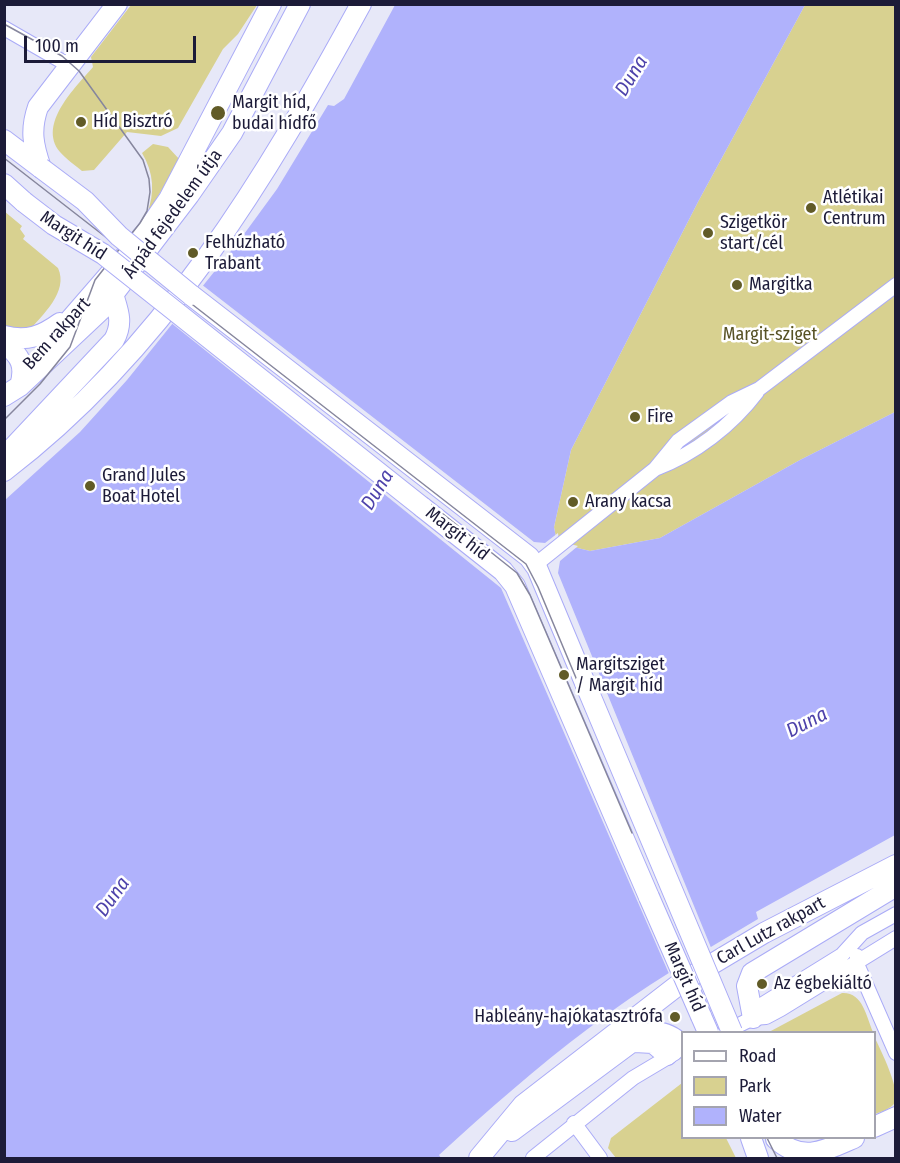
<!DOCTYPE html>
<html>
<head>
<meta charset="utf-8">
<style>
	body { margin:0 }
	#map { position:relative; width:900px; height:1163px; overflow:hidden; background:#e7e8f8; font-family:"Fira Sans Condensed",sans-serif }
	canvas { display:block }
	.frame { position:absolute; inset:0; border:6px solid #1c1b38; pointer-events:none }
	.legend { position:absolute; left:681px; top:1031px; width:195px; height:108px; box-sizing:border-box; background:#fff; border:2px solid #a4a4af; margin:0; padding:8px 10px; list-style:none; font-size:18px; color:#1c1b38 }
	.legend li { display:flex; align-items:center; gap:12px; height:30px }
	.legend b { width:30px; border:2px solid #a4a4af }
	.scale { position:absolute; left:24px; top:36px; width:172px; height:27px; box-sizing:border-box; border:3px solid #1c1b38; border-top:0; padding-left:8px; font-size:18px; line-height:21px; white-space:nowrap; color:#1c1b38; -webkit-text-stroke:4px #fff; paint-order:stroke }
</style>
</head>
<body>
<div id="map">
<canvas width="900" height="1163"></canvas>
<div class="frame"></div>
<ul class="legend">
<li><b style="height:8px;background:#fff"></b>Road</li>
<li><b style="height:16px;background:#d8d190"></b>Park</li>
<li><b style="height:16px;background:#b0b2fc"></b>Water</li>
</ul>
<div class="scale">100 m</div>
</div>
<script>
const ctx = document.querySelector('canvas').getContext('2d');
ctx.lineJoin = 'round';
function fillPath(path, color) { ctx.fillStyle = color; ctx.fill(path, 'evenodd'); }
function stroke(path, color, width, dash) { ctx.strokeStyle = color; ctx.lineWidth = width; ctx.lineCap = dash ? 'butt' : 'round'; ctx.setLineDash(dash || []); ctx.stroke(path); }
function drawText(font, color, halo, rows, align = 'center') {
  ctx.font = font + ' "Fira Sans Condensed",sans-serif'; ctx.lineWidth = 5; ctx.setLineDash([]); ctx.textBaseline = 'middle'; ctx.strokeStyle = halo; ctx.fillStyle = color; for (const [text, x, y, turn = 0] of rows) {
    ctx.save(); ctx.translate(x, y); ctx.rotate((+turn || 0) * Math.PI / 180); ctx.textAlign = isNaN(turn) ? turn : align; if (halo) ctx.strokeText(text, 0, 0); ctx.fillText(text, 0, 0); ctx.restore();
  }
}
fillPath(new Path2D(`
	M131,5h126l-19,29 -15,15 -45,79 -17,8 -34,-4 -33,38 -12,1c-7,-6 -16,-12 -22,-19 -23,-28 16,-65 33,-85l-2,-10z
	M805,5h90v407l-95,48 -140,78 -70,13 -33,-8 -3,-16 17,-77 128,-250z
	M153,144l15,3 12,13 -33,54c8,-21 7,-41 -5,-61z
	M4,211l18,15 -2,3 5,7 -2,3 35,29c11,24 -16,47 -30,64l-23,-4z
	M842,993c21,-1 24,23 31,39h-104z
	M874,1036c7,15 26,52 21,66 -3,7 -15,10 -20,12z
	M682,1083v55h44l10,20h-120l-8,-10 3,-10z`), '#d8d190');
fillPath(new Path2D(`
	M395,5h410l-106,195 -128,250 -17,77 3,16 33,8 70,-13 140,-78 95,-48v423l-139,77 2,7c-57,34 -116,68 -169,109 -52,39 -102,83 -150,127l2,3h-436v-658l75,-68 47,-52 112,-139 38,-52 51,-84 6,1 10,-7z`), '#b0b2fc');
fillPath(new Path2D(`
	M201,284l333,258 11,1 13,-10 1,8 19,5 -18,15 -2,12 154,377 -42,26 -169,-388 -331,-266z`), '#e7e8f8');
const street = new Path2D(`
	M4,28l66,38
	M655,469c40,-15 77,-44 102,-77
	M535,565l120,-96 23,-28 54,-39 27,-13 137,-104
	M857,956v8l39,89
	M753,1018l10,-14 79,-49 20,-22 34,-19
	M725,1032l28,-14 13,-1 15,-8 115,-71
	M574,1123l26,35
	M533,1158l100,-80 42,-25`);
const secondary = new Path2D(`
	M4,140l37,28
	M41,168c-8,-23 -11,-38 -3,-61l79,-103
	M4,184l20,18
	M191,295l338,262 8,11 48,115
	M4,336c23,6 38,0 56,-13
	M4,343c17,13 22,23 16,43
	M49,344l98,-113 22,-32 102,-195
	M4,396l16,-10 82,-77 87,-114 43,-62 68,-129
	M4,457l110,-117c11,-20 2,-33 -3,-53
	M4,471c160,-122 262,-293 357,-467
	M422,507l81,64 12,15 134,311
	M701,1016l7,16
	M753,1018l-6,-32 5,-13 144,-87
	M635,1042l18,1 14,12
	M874,1127l22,-10
	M512,1131l128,-95c16,-7 30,-3 42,9
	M751,1138l7,20
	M776,1139c26,24 48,12 78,-1
	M479,1158l44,-53 159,-123 82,-49 132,-68`);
stroke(street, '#aaabf7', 16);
stroke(secondary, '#aaabf7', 22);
stroke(street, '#fff', 14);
stroke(secondary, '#fff', 20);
stroke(new Path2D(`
	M4,24l58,32 17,15 64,89 6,19 1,13 -3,19 -7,12 -45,57 -25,67 -30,37 -36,36
	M4,158l522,406 12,23 186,445
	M264,371l253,202 13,22 102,238
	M767,1138l10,20`), '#86869d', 1.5);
const secondaryBridge = new Path2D(`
	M41,168l44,33 34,35 72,59
	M24,202l30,23 49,29 319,253
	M585,683l147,349
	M649,897l52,119`);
stroke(secondaryBridge, '#aaabf7', 22, []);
stroke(secondaryBridge, '#fff', 20);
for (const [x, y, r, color] of [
	[218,113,8,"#615b27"],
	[81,122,6,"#615b27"],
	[811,208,6,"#615b27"],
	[708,233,6,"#615b27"],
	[193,253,6,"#615b27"],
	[737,285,6,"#615b27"],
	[635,417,6,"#615b27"],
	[90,486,6,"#615b27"],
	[573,502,6,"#615b27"],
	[564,675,6,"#615b27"],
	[762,984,6,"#615b27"],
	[675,1017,6,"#615b27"]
]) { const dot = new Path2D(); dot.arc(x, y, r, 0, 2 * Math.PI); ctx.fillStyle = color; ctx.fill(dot); stroke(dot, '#fff', 2); }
drawText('18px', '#1c1b38', '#fff', [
	["Margit híd,",232,103],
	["budai hídfő",232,124],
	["Híd Bisztró",93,122],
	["Atlétikai",823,198],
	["Centrum",823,219],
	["Szigetkör",720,223],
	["start/cél",720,244],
	["Felhúzható",205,243],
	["Trabant",205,264],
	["Margitka",749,285],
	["Fire",647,417],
	["Grand Jules",102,476],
	["Boat Hotel",102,497],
	["Arany kacsa",585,502],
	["Margitsziget",576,665],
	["/ Margit híd",576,686],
	["Az égbekiáltó",774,984],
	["Hableány-hajókatasztrófa",663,1017,"right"]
], 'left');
drawText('18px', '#1c1b38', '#fff', [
	["Árpád fejedelem útja",173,214,-54],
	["Margit híd",73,236,33],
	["Bem rakpart",57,334,-48],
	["Margit híd",457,534,38],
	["Carl Lutz rakpart",771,931,-29],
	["Margit híd",684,977,66]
]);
drawText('18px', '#575225', '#fff', [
	["Margit-sziget",770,335]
]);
drawText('italic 20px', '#4e43ab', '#fff', [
	["Duna",632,76,-58],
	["Duna",378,490,-58],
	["Duna",807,723,-27],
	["Duna",113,897,-54]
]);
</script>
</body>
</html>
